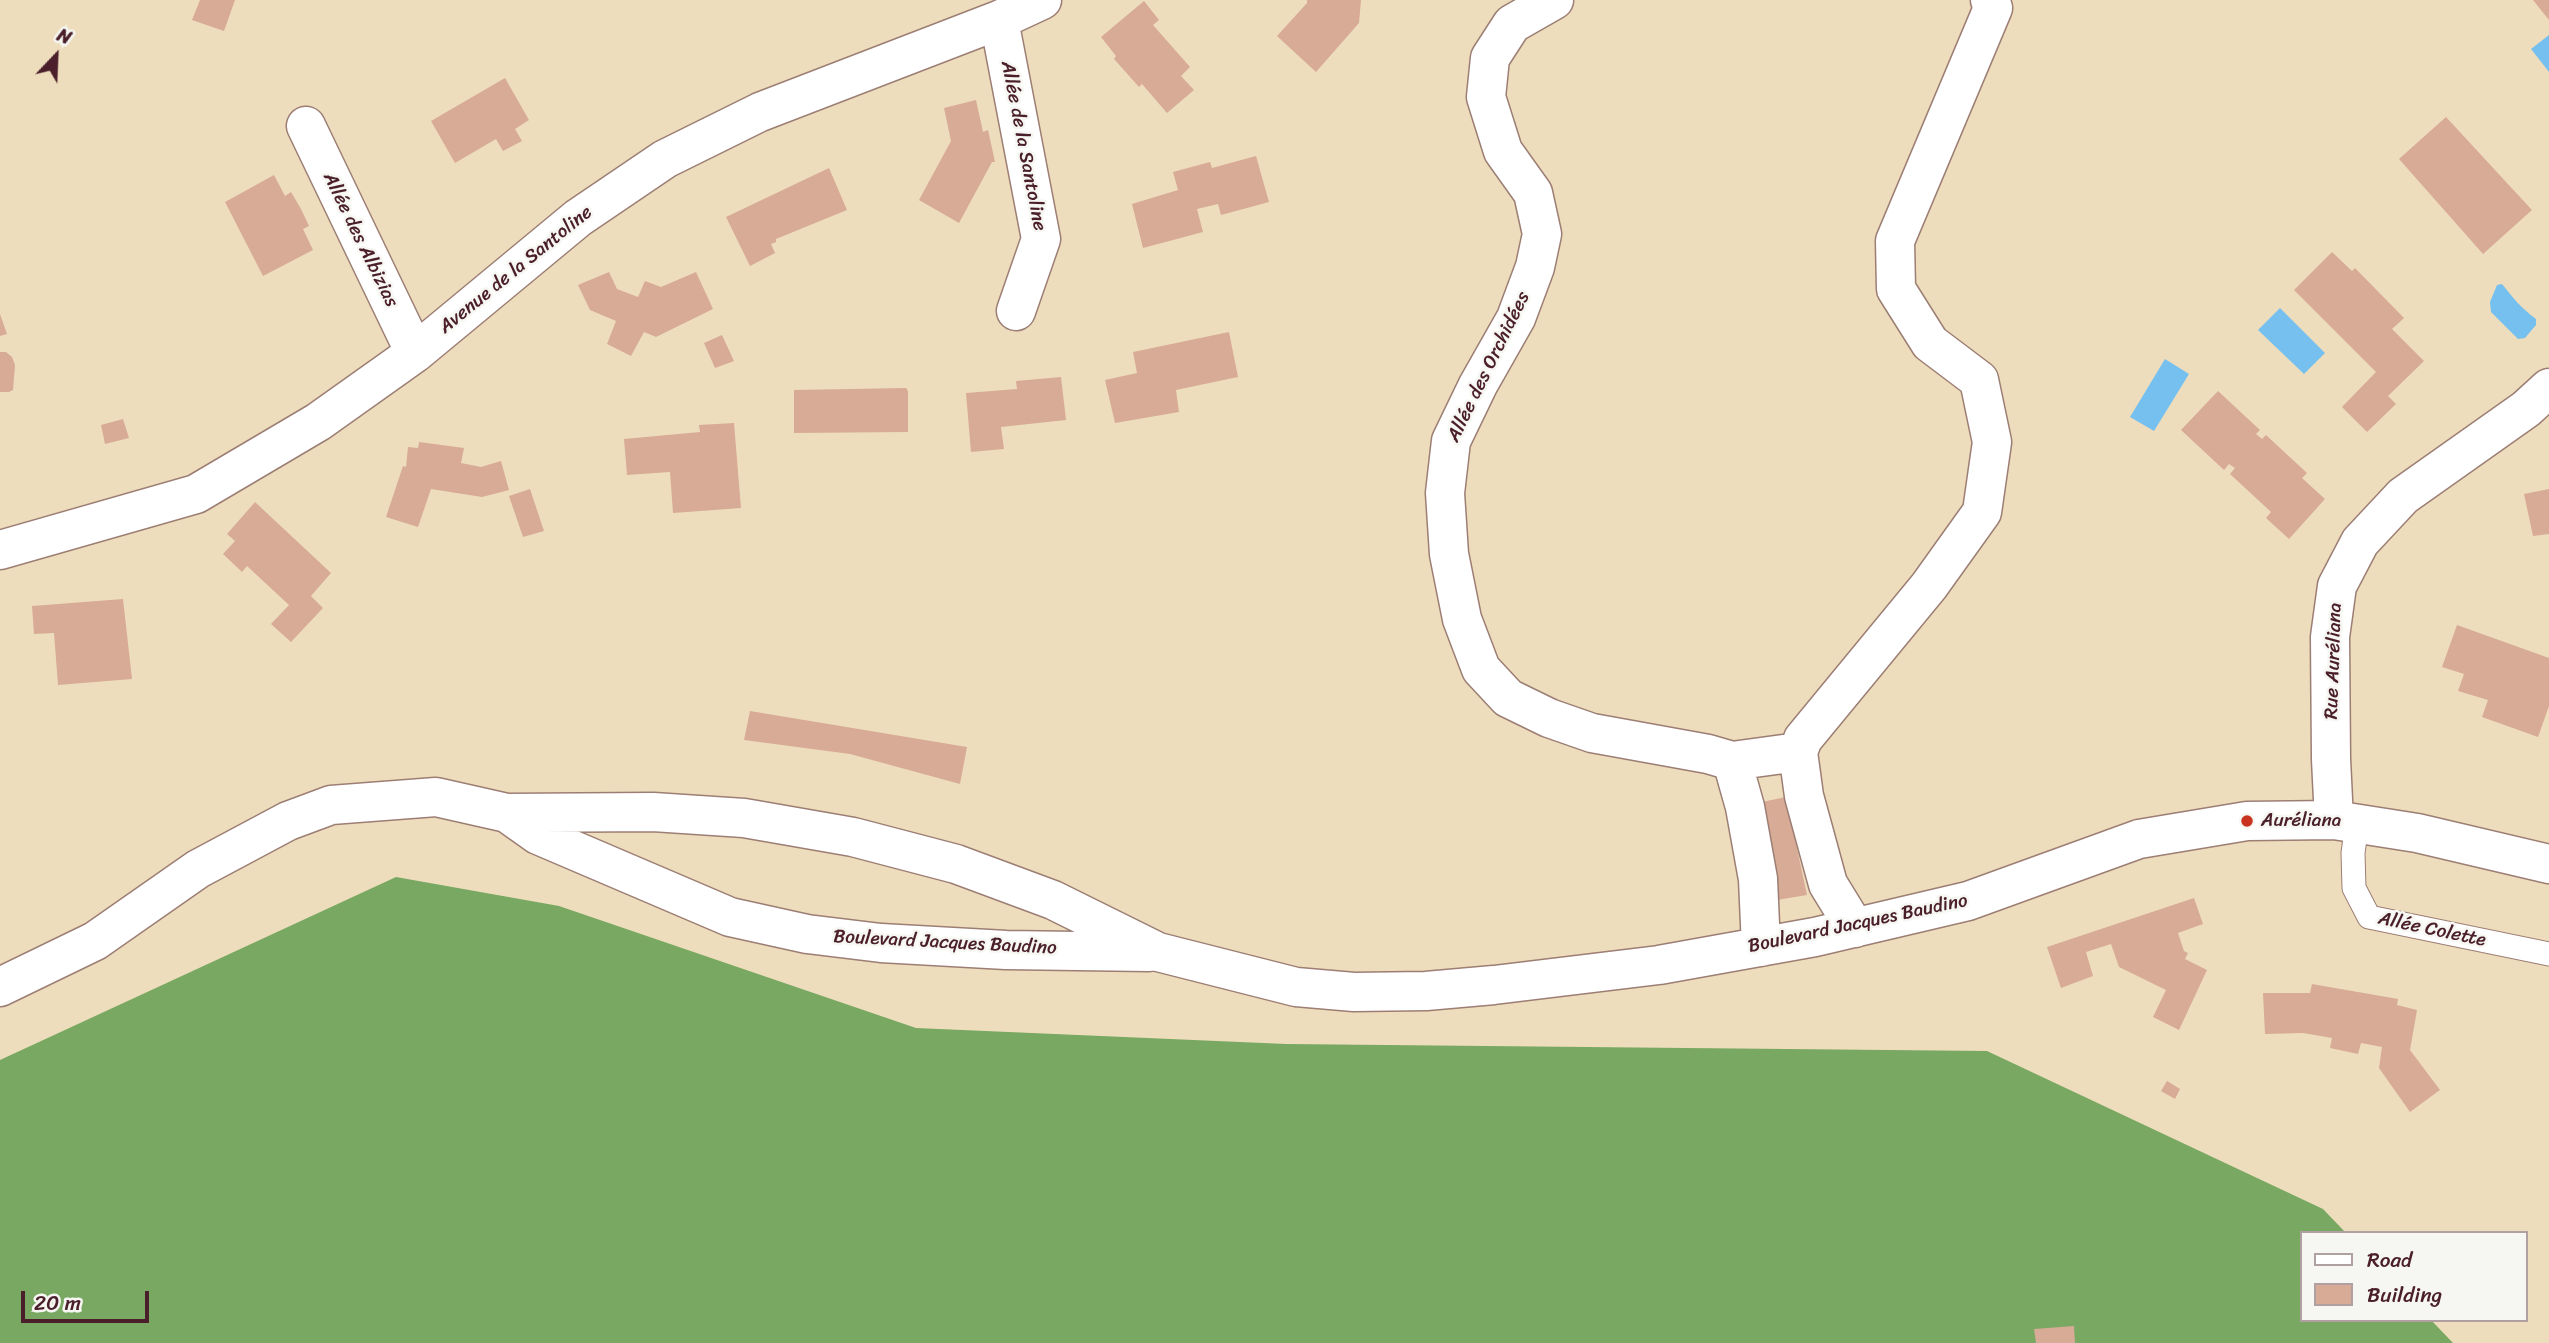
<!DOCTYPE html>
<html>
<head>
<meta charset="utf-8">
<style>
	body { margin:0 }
	#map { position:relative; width:2549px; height:1343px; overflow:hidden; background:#eeddbc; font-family:Sriracha,sans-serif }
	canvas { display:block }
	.legend { position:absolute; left:2300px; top:1231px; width:228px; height:91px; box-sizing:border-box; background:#f6f6f2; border:2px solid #b1a0a2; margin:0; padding:9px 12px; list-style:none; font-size:21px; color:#4a1f2b }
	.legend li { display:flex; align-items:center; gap:14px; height:35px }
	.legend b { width:35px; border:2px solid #b1a0a2 }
	.north { position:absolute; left:21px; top:21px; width:70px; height:70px; -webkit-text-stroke:5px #f6f6f2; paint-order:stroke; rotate:23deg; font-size:19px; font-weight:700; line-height:28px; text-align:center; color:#4a1f2b }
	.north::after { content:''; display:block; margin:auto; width:24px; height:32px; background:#4a1f2b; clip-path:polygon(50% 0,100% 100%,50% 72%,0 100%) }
	.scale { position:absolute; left:21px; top:1291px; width:128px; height:32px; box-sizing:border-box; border:4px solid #4a1f2b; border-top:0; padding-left:9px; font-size:21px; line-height:24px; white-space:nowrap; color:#4a1f2b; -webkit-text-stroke:5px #f6f6f2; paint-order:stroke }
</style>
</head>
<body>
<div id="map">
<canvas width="2549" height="1343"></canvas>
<ul class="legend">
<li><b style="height:9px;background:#fff"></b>Road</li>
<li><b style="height:19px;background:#d7ab95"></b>Building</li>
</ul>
<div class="north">N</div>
<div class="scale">20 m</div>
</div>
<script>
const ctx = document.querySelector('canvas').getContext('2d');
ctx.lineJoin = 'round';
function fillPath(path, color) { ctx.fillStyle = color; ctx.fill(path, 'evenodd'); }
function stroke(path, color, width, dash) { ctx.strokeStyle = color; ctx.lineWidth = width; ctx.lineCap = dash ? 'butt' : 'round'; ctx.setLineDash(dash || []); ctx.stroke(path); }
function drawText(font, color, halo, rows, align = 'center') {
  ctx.font = font + ' Sriracha,sans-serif'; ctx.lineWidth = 5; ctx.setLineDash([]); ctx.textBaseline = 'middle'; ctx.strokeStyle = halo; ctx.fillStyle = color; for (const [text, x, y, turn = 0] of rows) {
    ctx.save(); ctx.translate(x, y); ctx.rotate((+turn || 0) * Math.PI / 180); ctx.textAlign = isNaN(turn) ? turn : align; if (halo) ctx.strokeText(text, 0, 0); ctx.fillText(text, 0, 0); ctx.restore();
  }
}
fillPath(new Path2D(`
	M396,877l163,29 357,122 370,16 701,7 336,158 23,24h-44v87h129l22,23h-2453v-283z`), '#78a862');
fillPath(new Path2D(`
	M2549,35v37l-18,-23z
	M2502,284c12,15 18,23 34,35v6l-11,13 -7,1 -27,-27 -1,-10 7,-17z
	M2280,308l45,45 -21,21 -46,-44z
	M2165,359l24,15 -35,57 -24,-14z`), '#76c0ef');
fillPath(new Path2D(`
	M200,0h35l-11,31 -32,-11z
	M1307,0h54l-2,23 -43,49 -39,-36 30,-33z
	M2533,0h16v20z
	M1144,1l15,19 -6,5 37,42 -9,9 13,14 -27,23 -25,-29 -3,3 -25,-28 2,-3 -15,-19z
	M505,78l24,42 -14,9 7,12 -19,10 -7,-12 -41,24 -24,-42z
	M976,100l7,32 5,-2 7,32h-3l-33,61 -40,-23 32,-59 -7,-33z
	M2446,117l86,93 -49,44 -84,-95z
	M1256,156l13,46 -48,13 -3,-11 -21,5 6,23 -60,16 -11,-44 46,-14 -5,-18 37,-10 2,6z
	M829,168l18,42 -71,29v3l-5,2 4,9 -25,13 -24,-49z
	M274,175l11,21 6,-4 10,17 8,17 -6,3 10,21 -50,26 -38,-74z
	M2332,252l20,19 3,-3 49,50 -12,11 32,32 -36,35 8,8 -29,28 -25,-25 34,-35 -82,-82z
	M609,272l8,17 21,8 7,-16 16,6 35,-15 17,37 -57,28 -12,-5 -13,24 -24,-12 9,-23 -26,-11 -12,-25z
	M0,314l7,20 -7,2z
	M1229,332l9,45 -62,13 3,22 -64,11 -10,-43 32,-7 -4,-21z
	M722,335l12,26 -19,7 -11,-25z
	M0,352h6l6,5 3,8 -2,25 -4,2h-9z
	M1061,377l5,43 -65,7 3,22 -33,3 -5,-59 51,-4 -1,-8z
	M906,388l2,3v41l-114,1v-43z
	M2218,391l42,39 -4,4 6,5 4,-4 41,38 -5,5 23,21 -36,40 -23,-21 5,-6 -41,-38 5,-6 -6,-4 -5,6 -43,-40z
	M123,419l6,19 -24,6 -4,-19z
	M734,423l7,85 -68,5 -3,-41 -43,3 -3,-36 76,-7 -1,-7z
	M419,442l45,6 -3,15 20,4 20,-6 8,29 -27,7 -51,-8 -13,38 -32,-10 17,-51 3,1 2,-20 10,1z
	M530,489l14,42 -21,6 -14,-41z
	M2549,489v45l-16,2 -9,-42z
	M255,502l76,71 -20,23 12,12 -32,34 -20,-18 18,-19 -42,-39 -5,6 -19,-18 12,-13 -8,-7z
	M123,599l9,80 -74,6 -4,-52 -20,1 -2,-28z
	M2457,625l92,33v48l-11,31 -56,-20 6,-17 -30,-9 6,-17 -22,-7z
	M750,711l217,36 -7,37 -110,-30 -106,-14z
	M1786,797l21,98 -30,5 -20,-97z
	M2194,898l9,26 -25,9 6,18 4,2 -3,6 22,11 -28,60 -26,-13 13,-27 -47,-23 -8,-23 -25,8 7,24 -32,12 -14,-41z
	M2312,984l86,15 -1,6 20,5 -7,40 30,40 -30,22 -31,-44 3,-21 -21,-4 -3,11 -28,-6 2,-10 -29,-5 -38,1 -2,-41h47z
	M2167,1081l13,8 -5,10 -14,-8z
	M2074,1326l1,17h-39l-2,-14z`), '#d7ab95');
const service = new Path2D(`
	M2357,824l-4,29 1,35 15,29 180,37`);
const minor = new Path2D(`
	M1554,0l-42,24 -22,34 -4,39 17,54 30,42 9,41 -7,33 -19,51 -38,67 -27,56 -6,52 4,61 13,65 19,50 27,29 41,20 43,15 116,21 24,7 13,46 13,72 3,68
	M999,20l42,219 -25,72
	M306,126l109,227
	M0,550l196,-56 122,-72 97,-69 163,-135 87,-59 95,-47 239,-92 43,-20
	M1732,761l66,-9
	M507,813l31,22 192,82 77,17 74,9 125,7 143,2
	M2334,820l-3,-61 -1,-122 7,-51 23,-44 43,-46 123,-87 23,-21
	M1855,928l-27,-44 -24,-88 -6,-44 5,-13 126,-153 53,-74 10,-70 -13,-62 -49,-37 -34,-54 -1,-48 98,-233 -3,-8
	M0,987l95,-46 103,-72 90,-48 43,-16 105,-8 71,16 146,-1 91,6 109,19 103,27 97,36 105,52 138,35 58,5 72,-1 68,-6 165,-20 156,-28 153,-36 171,-62 108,-18 87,-1 83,13 132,31`);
stroke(service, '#9c7e74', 25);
stroke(minor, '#9c7e74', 41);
stroke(service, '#fff', 23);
stroke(minor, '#fff', 38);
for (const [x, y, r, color] of [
	[2247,821,7,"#c8321e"]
]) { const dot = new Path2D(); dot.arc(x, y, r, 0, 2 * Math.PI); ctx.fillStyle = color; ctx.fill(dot); stroke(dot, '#f6f6f2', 2.5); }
drawText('19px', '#4a1f2b', '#f6f6f2', [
	["Allée de la Santoline",1023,146,79],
	["Allée des Albizias",360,240,64],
	["Avenue de la Santoline",516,270,-39],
	["Allée des Orchidées",1489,367,-64],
	["Rue Auréliana",2334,661,-88],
	["Boulevard Jacques Baudino",1858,924,-12],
	["Allée Colette",2432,930,12],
	["Boulevard Jacques Baudino",945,943,3]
]);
drawText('19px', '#4a1f2b', '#f6f6f2', [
	["Auréliana",2261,821]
], 'left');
</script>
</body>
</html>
